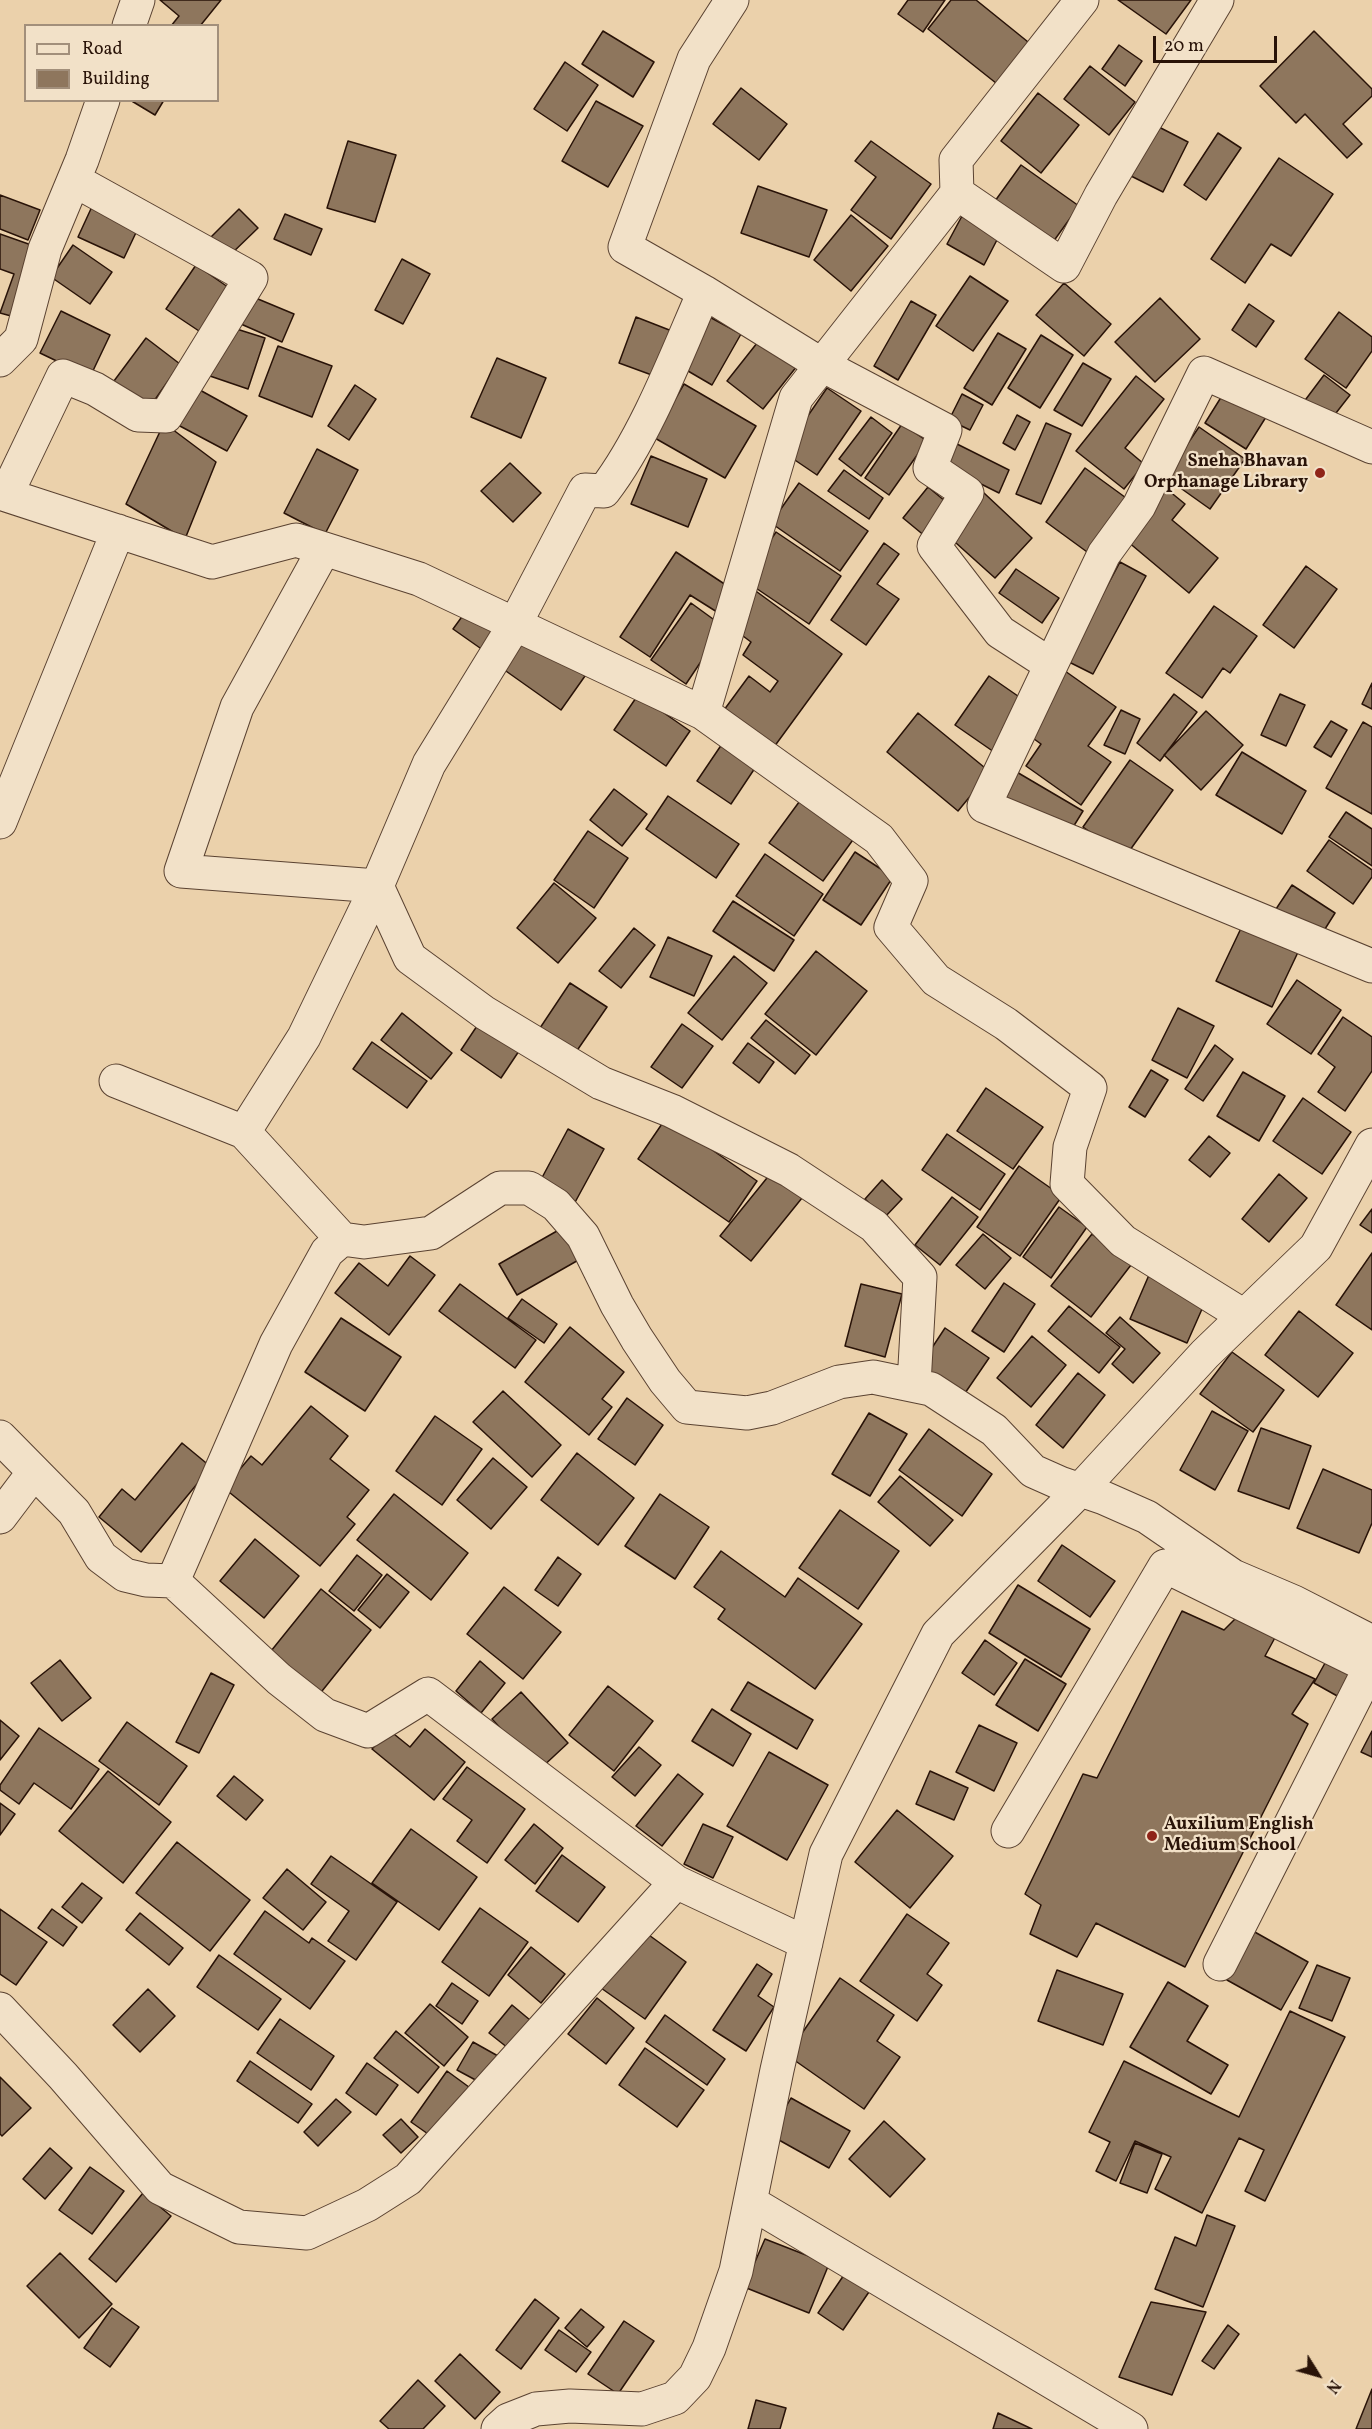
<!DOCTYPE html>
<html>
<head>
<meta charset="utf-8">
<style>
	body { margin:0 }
	#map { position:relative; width:1372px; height:2429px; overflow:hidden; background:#ebd1ab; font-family:Vollkorn,serif }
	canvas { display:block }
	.legend { position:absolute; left:24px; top:24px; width:195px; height:78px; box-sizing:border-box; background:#f2e1c8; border:2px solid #a28f7b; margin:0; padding:8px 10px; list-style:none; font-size:18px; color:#291308 }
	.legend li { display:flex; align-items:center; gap:12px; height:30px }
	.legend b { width:30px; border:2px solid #a28f7b }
	.north { position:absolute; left:1288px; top:2345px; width:60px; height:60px; -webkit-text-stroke:4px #f2e1c8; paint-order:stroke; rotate:127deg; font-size:16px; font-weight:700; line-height:24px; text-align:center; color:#291308 }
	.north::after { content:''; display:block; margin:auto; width:21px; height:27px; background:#291308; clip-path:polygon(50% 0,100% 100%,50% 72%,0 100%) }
	.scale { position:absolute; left:1153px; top:36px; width:124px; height:27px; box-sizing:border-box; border:3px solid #291308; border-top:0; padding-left:8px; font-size:18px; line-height:21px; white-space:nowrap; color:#291308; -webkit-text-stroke:4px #f2e1c8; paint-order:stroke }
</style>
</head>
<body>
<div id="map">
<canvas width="1372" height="2429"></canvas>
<ul class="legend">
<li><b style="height:8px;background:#f2e1c8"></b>Road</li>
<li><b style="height:16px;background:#8e765d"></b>Building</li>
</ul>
<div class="north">N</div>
<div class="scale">20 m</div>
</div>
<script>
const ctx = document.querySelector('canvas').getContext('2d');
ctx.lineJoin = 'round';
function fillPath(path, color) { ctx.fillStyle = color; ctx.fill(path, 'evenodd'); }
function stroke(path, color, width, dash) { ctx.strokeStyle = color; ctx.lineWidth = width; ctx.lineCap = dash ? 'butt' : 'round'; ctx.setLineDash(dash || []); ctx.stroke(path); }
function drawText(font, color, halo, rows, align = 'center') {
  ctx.font = font + ' Vollkorn,serif'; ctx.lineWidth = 4.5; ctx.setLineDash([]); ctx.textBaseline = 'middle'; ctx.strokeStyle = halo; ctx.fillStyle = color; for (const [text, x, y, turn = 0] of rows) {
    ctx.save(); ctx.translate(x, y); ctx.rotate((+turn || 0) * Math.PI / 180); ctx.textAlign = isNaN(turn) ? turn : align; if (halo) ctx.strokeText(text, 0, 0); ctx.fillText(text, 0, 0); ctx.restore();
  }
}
const building = new Path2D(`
	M160,0h61l-21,26h-29l8,-10z
	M908,0h37l-22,32 -25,-18z
	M951,0h25l62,50 -32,41 -78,-62z
	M1118,0h73l-25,34z
	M603,31l51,31 -21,35 -51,-33z
	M1314,31l58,58v7l-29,28 19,20 -15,14 -42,-44 -9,9 -36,-37z
	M1119,45l23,16 -17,25 -23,-17z
	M565,62l33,23 -31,46 -33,-22z
	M1090,66l45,36 -26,33 -45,-36z
	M741,88l46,36 -28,36 -46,-36z
	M1038,93l41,32 -38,48 -40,-32z
	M130,100h34l-9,15z
	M596,101l47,25 -35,61 -46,-26z
	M1155,125l33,17 -25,50 -34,-17z
	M1218,133l23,15 -35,52 -22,-15z
	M348,141l48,14 -21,67 -48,-14z
	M871,141l60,43 -40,55 -40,-29 25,-33 -21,-16z
	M1279,158l54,36 -42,62 -20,-12 -26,39 -34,-24z
	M1021,165l58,41 -26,36 -58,-41z
	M758,186l69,24 -18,47 -68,-24z
	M0,195l40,15 -12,30 -28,-11z
	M95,200l46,22 -17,36 -46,-21z
	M239,209l19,19 -30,29 -18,-19z
	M285,214l37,15 -11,26 -37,-16z
	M851,215l37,31 -37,45 -37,-31z
	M962,216l37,20 -15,29 -37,-21z
	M0,234l37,13 -26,69 -11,-3 14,-39 -14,-5z
	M73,245l39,27 -22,32 -39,-27z
	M402,259l28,15 -27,50 -28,-14z
	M196,265l42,29 -30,43 -42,-28z
	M970,276l38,25 -35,50 -37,-25z
	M1064,283l47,41 -27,32 -48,-41z
	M246,294l48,20 -12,28 -48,-21z
	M1160,298l40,41 -45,43 -40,-40z
	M911,301l25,14 -38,65 -24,-14z
	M1249,304l25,17 -18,26 -24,-17z
	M61,311l49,24 -20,42 -50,-24z
	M1339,312l33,25v14l-26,37 -41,-29z
	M704,314l37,20 -29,51 -36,-21z
	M636,317l41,16 -17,45 -41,-15z
	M224,325l41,13 -17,51 -41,-14z
	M765,333l36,28 -38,48 -36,-28z
	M998,333l28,16 -34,56 -28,-17z
	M1041,335l32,20 -33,53 -32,-20z
	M146,338l34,26 -33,47 -36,-26z
	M278,346l54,20 -20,51 -53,-21z
	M497,358l49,20 -25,60 -50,-21z
	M1083,363l28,16 -29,47 -28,-16z
	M1324,375l26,20 -21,27 -26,-19z
	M1136,376l28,23 -39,49 19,16 -20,25 -48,-38z
	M684,384l72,42 -31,52 -72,-41z
	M355,385l21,14 -27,41 -21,-14z
	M827,388l34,23 -44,64 -34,-23z
	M198,389l49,27 -20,35 -49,-26z
	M1225,391l41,26 -20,32 -41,-26z
	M962,394l21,11 -13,25 -21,-10z
	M1017,415l13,7 -15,28 -12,-7z
	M871,417l21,16 -31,43 -22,-17z
	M164,423l52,39 -31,77 -59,-35z
	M1046,423l25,11 -30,70 -25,-10z
	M902,424l25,17 -38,54 -24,-17z
	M1199,427l46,32 -35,50 -45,-32z
	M951,441l58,29 -10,23 -60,-30z
	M317,449l41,21 -33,64 -41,-21z
	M651,456l56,23 -19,48 -57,-23z
	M510,463l31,30 -28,29 -32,-31z
	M1085,468l48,35 -39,54 -48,-35z
	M844,470l39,28 -14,21 -41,-28z
	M799,483l69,48 -28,40 -69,-48z
	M1163,486l22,18 -13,16 46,38 -29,35 -68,-57z
	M928,487l23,19 -25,31 -23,-19z
	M984,493l48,45 -37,40 -49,-44z
	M776,532l65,44 -32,48 -65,-44z
	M884,543l15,11 -22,30 22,15 -33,46 -35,-25z
	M676,552l56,37 -15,23 -27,-17 -40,62 -30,-20z
	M1120,562l26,14 -53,98 -26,-13z
	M1306,566l31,23 -43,59 -31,-23z
	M1016,569l43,29 -17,25 -43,-30z
	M753,589l89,65 -68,93 -50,-37 25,-34 21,16 8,-11 -35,-26 8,-13 -24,-18z
	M691,603l33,24 -38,57 -35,-24z
	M1214,606l43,30 -27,37 -7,-5 -21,30 -36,-25z
	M469,607l37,26 -16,22 -37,-26z
	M520,630l65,46 -24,34 -65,-46z
	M1065,671l51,36 -28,39 23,16 -30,43 -55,-39 15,-22 -18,-13z
	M989,676l39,27 -34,49 -39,-27z
	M1372,683v26l-10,-5z
	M1174,694l23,18 -37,49 -23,-18z
	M1280,694l25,11 -19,41 -25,-11z
	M638,695l52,36 -24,35 -52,-36z
	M1121,710l19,9 -15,35 -21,-9z
	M1206,711l37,34 -42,45 -37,-35z
	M918,713l72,59 -32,39 -71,-59z
	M1331,721l16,9 -16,27 -17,-10z
	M1363,722l9,5v87l-46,-26z
	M724,741l33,24 -26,39 -34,-23z
	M1242,752l64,39 -24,43 -66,-39z
	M1130,760l43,30 -48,67 -42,-30z
	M1015,771l68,40 -16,26 -70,-38z
	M614,789l33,25 -25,32 -32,-26z
	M668,796l71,48 -23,34 -70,-49z
	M802,798l53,39 -32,44 -54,-38z
	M1346,812l26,17v37l-43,-29z
	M588,831l40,27 -34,50 -40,-28z
	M1329,840l43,30v7l-19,27 -46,-33z
	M855,852l38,25 -32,48 -38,-25z
	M765,854l58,40 -29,42 -58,-40z
	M554,883l42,35 -38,45 -41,-35z
	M1292,885l43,28 -15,24 -44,-28z
	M733,901l61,39 -20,31 -61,-40z
	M1244,922l56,26 -28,59 -56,-26z
	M634,928l21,17 -34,43 -22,-17z
	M668,937l44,19 -18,40 -44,-19z
	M816,951l51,40 -51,64 -51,-41z
	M734,956l33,27 -45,57 -34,-27z
	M1297,980l44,30 -30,44 -44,-30z
	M570,983l37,24 -31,45 -36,-24z
	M1178,1008l36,18 -27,52 -35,-18z
	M402,1013l50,40 -21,26 -50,-39z
	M1343,1017l29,20v34l-27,40 -27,-19 17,-25 -17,-13z
	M481,1020l40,28 -20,30 -40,-28z
	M766,1020l44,35 -15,19 -44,-36z
	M682,1024l31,22 -31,42 -31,-21z
	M372,1042l55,39 -20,27 -54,-39z
	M748,1043l26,19 -15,21 -26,-20z
	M1215,1045l18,14 -30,42 -18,-12z
	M1151,1070l17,10 -23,37 -16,-10z
	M1243,1072l42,24 -26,45 -42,-25z
	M986,1088l57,39 -30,42 -56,-38z
	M1303,1098l48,34 -29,42 -49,-33z
	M666,1118l91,63 -28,41 -91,-63z
	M568,1129l36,20 -31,57 -36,-19z
	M947,1134l58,40 -25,36 -58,-40z
	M1209,1136l21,17 -20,24 -21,-17z
	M1019,1166l43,30 -42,60 -43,-29z
	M771,1173l31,25 -51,63 -31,-25z
	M1279,1174l28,24 -38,44 -27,-23z
	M882,1180l20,19 -18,19 -19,-19z
	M952,1197l26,20 -38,48 -25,-20z
	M1059,1207l28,20 -36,51 -28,-21z
	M1372,1209v24l-12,-8z
	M564,1227l18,31 -65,37 -18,-31z
	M983,1234l28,24 -26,31 -29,-24z
	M1092,1234l39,31 -40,52 -40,-31z
	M1372,1253v77l-36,-25z
	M410,1256l25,19 -46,60 -54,-42 24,-30 29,23z
	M1149,1275l57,25 -19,43 -57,-24z
	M1004,1283l31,21 -31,48 -32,-21z
	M460,1284l76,56 -21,28 -76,-57z
	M861,1284l41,10 -17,63 -40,-11z
	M522,1299l35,25 -13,19 -36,-25z
	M1069,1306l51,41 -21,26 -51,-42z
	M1299,1311l54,42 -35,44 -53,-42z
	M1120,1317l40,36 -27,30 -21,-19 13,-15 -19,-16z
	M341,1318l60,39 -36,54 -60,-39z
	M570,1327l54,45 -22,27 10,8 -23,28 -64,-53z
	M945,1328l44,30 -28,41 -43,-30z
	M1032,1336l34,29 -35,42 -34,-29z
	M1232,1352l52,38 -31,42 -53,-38z
	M1078,1373l27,22 -42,53 -27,-23z
	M503,1391l58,54 -29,32 -59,-55z
	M627,1398l36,27 -28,40 -37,-26z
	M311,1406l37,30 -18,23 39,31 -22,27 8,7 -35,42 -96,-78 27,-32 11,9z
	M1212,1411l36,20 -33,59 -35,-20z
	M869,1413l38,21 -37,62 -38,-22z
	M435,1416l47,33 -40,56 -46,-34z
	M1261,1428l50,18 -22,63 -51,-18z
	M929,1429l63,45 -30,42 -63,-46z
	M182,1443l29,24 -70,85 -42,-35 23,-28 13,11z
	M577,1453l57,45 -36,47 -57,-45z
	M493,1458l34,29 -36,42 -34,-29z
	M1323,1469l49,21v33l-13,30 -62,-25z
	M900,1476l53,44 -23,26 -52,-44z
	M394,1494l74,59 -37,47 -74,-60z
	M660,1494l49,33 -34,52 -50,-33z
	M840,1510l59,41 -41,58 -59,-41z
	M255,1539l44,37 -35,42 -44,-37z
	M1062,1545l53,36 -25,36 -52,-36z
	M721,1551l64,46 13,-19 64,46 -47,65 -97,-70 7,-10 -31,-22z
	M357,1555l25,20 -28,36 -25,-20z
	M558,1557l23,17 -23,32 -23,-16z
	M387,1574l22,18 -29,36 -22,-18z
	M1018,1585l72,44 -29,48 -72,-44z
	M504,1587l57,45 -38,47 -56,-45z
	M321,1589l50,41 -53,66 -51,-40z
	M1182,1611l42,19 18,-18 35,22 -12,22 50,23 -23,35 16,10 -123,243 -89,-44 -19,34 -47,-23 11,-29 -16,-11 58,-120 14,4z
	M985,1640l32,23 -23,32 -32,-22z
	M1330,1654l34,19 -16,29 -34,-19z
	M1025,1659l41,25 -28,47 -42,-26z
	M60,1660l31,38 -29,23 -31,-38z
	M480,1661l25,22 -24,30 -25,-22z
	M211,1673l23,12 -35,68 -23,-11z
	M748,1682l65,38 -16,29 -66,-39z
	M608,1686l45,35 -39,50 -45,-36z
	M521,1692l47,51 -29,27 -47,-51z
	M712,1709l39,25 -18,32 -41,-25z
	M0,1720l19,16 -19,24z
	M127,1722l60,44 -28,39 -60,-44z
	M979,1725l38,18 -23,48 -38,-19z
	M39,1728l60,41 -28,40 -37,-26 -15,21 -19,-14v-5z
	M425,1729l40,33 -31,38 -62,-51 17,-19 21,17z
	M1372,1731v26l-11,-5z
	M639,1747l22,18 -26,31 -23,-19z
	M769,1752l59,33 -41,75 -60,-34z
	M467,1767l58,42 -38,54 -30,-22 15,-21 -29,-21z
	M108,1771l63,51 -48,61 -64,-52z
	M930,1771l38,17 -14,32 -38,-16z
	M678,1774l25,20 -41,52 -26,-20z
	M234,1776l29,24 -17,20 -29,-24z
	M0,1803l15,11 -15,21z
	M897,1810l56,46 -43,52 -55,-46z
	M534,1824l29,24 -28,36 -30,-24z
	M703,1824l30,13 -20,41 -29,-14z
	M411,1829l66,48 -38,53 -67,-47z
	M177,1842l73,58 -40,51 -74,-58z
	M562,1855l43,32 -27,35 -42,-31z
	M331,1856l66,46 -41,58 -28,-19 21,-30 -38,-27z
	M287,1869l39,33 -23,28 -40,-32z
	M82,1883l20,15 -20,25 -20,-16z
	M480,1908l48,34 -39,54 -47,-34z
	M0,1909l47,33 -31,43 -16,-11z
	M52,1909l25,18 -14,19 -25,-18z
	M265,1911l44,32 3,-5 33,23 -35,48 -76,-55z
	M140,1913l43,35 -14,17 -43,-35z
	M907,1914l42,29 -22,31 15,11 -25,36 -57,-40z
	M642,1930l44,32 -41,57 -44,-31z
	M1253,1931l55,31 -27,48 -54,-30z
	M531,1947l34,27 -24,29 -33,-28z
	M219,1955l62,44 -23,31 -61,-43z
	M757,1964l15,10 -14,22 16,11 -28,44 -33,-21z
	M1317,1965l33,13 -18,43 -33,-13z
	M1057,1970l66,24 -20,51 -65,-24z
	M840,1978l54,37 -17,26 23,16 -36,52 -77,-54z
	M1168,1982l40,24 -21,35 41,24 -17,29 -81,-47z
	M452,1983l26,18 -16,23 -26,-18z
	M148,1989l27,27 -35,36 -27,-27z
	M597,1998l37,30 -28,36 -38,-30z
	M430,2004l38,33 -24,29 -39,-33z
	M512,2005l18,15 -22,28 -19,-15z
	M1290,2011l55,26 -80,164 -20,-10 19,-41 -25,-12 -37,75 -47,-24 16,-32 -36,-16 -19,40 -20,-10 14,-29 -21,-10 35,-71 115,56z
	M665,2015l60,44 -18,26 -61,-43z
	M280,2019l54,37 -23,34 -54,-37z
	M396,2031l43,36 -21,26 -44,-35z
	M473,2042l25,14 -15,28 -26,-14z
	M645,2048l59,42 -27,37 -58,-42z
	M250,2061l62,43 -14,19 -61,-42z
	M367,2063l31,22 -22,30 -30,-22z
	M447,2071l26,19 -35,51 -27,-19z
	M0,2077l31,31 -29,28 -2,-2z
	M791,2098l59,33 -21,37 -59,-33z
	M336,2099l15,13 -33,34 -14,-14z
	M401,2119l17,18 -17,16 -18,-18z
	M884,2121l41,38 -35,38 -41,-38z
	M1135,2143l27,11 -15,39 -27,-10z
	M50,2148l22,20 -27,31 -22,-20z
	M90,2167l34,24 -32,43 -33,-24z
	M143,2193l28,23 -55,66 -27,-23z
	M1207,2215l28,11 -32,81 -48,-18 20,-52 21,9z
	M765,2239l64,25 -20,49 -65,-26z
	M60,2253l52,51 -33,34 -52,-52z
	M846,2272l25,17 -28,41 -25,-17z
	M535,2299l24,19 -38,51 -25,-19z
	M1151,2302l55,10 -34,83 -53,-18z
	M112,2308l27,19 -29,40 -26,-19z
	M581,2309l23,18 -17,20 -22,-19z
	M624,2321l30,20 -36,53 -30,-20z
	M1228,2325l11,9 -25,35 -12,-8z
	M559,2330l32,22 -15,20 -31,-22z
	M460,2354l40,38 -25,27 -40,-38z
	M418,2380l27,26 -22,23h-34l-9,-8z
	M1372,2389v40h-16z
	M756,2400l30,8 -6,21h-32z
	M998,2413l34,16h-39z`);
fillPath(building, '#8e765d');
stroke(building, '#291308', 1.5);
const street = new Path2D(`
	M129,26l9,-26
	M957,193l-1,-33 126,-160
	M704,292l-79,-45 69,-188 38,-59
	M0,360l21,-21 24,-90 37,-89 21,-60
	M0,493l212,69 84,-22 123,39 284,134 93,-315 161,-205 107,73 37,-71 116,-195
	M6,495l57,-119 32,13 43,26 28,1 85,-138 -177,-98
	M1051,665l53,-111 35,-48 65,-133 168,74
	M703,713l176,126 32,42 -20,46 45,53 70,44 84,64 -20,59 -3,37 56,57 121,75
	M0,822l118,-291
	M116,1081l128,51 98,107
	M244,1132l60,-95 73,-151 -196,-15 56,-164 87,-158
	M914,1384l6,-107 -46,-51 -85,-56 -117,-59 -71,-28 -116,-70 -75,-55 -33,-72 52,-122 86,-140 70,-134 19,1c42,-55 72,-135 100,-199l118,73 123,65 -15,38 37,25 -33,53 66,86 51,33 -67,141 388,160
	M0,1437l74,75 27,45 24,18 21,5 27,1 103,-237 51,-92 15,-13 22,3 67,-9 69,-45h29l27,17 27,31 34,69 20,34 28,42 22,26 60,6 25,-5 67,-26 34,-5 58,12 63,41 39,41 27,12 44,15 43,19 86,59 61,26 78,40
	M0,1517l34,-45
	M173,1581l106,98 46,36 43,16 60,-37 248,188 130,61
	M1008,1831l157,-265 205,101
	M1220,1964l152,-300
	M0,2009l63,67 97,112 79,39 68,6 60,-28 41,-26 268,-297
	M750,2202l381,227
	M498,2429l10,-9 28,-11 34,-3 72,3 33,-11 20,-21 14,-29 27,-77 41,-201 49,-216 112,-220 143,-145 124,-135 111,-107 56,-102`);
stroke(street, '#5a4231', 35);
stroke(street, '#f2e1c8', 33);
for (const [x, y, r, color] of [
	[1320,473,6,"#8f2418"],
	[1152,1836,6,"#8f2418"]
]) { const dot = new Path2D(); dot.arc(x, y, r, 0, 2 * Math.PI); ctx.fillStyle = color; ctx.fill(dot); stroke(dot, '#f2e1c8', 2); }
drawText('bold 18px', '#291308', '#f2e1c8', [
	["Sneha Bhavan",1308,463],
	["Orphanage Library",1308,484],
	["Auxilium English",1164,1826,"left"],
	["Medium School",1164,1847,"left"]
], 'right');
</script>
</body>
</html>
